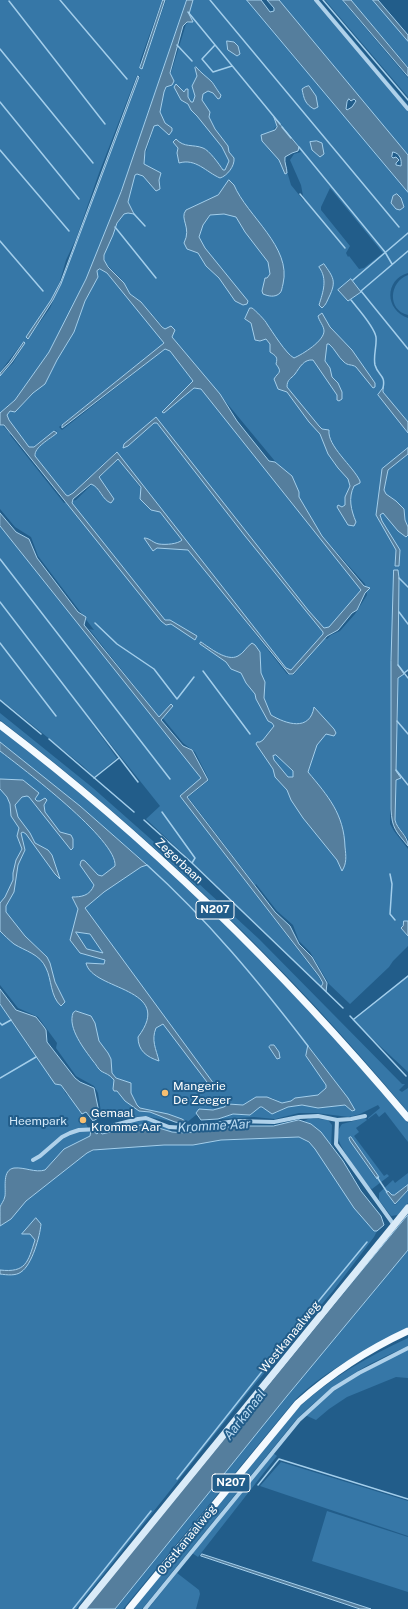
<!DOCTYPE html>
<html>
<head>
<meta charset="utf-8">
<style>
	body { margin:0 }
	canvas { display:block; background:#225d8a }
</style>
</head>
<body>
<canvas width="408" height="1609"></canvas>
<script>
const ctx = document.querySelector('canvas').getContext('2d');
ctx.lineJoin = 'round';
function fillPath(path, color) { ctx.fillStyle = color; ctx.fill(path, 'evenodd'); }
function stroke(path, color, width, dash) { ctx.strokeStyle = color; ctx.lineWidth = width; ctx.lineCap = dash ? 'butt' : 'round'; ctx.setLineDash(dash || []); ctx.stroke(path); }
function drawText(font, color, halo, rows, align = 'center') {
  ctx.font = font + ' "Public Sans",sans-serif'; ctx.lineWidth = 4; ctx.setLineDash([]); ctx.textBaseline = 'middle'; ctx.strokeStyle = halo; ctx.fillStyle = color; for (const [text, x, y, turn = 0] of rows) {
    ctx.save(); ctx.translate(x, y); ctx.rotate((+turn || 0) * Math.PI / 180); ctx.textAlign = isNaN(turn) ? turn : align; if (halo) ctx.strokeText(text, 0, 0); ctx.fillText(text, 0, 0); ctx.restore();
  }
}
fillPath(new Path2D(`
	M0,0h162l-22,61v7l2,1 24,-69h21l-66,192 -35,87 -37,73 -34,48 -15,13v-37l13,-13 12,-20 -2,-1 -23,30zM137,75l3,1 -79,208 -11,24 -22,31 -2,-2 25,-36 9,-20 6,-21 10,-21 23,-66z
	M193,0h54l161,192v81c-24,7 -23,37 0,45v352l-4,2 -2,-3 -11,5 -1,136v14l4,7 14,18v72h-4l-1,5 -2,2 7,8v10l-15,15 -4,6 -39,37 -21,-20 -19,-32 -11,-11 -6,-16 -16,-14 -21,-27 -1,1 -67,-88 21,-17 -14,-28 -12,-9 -22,-27 -2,1 -70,-88 5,1 -56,-74 -7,-19 -16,-10 -15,-18v-83h3l8,8 -1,1 54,68 12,-3 42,-41 169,215 6,1 32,-37 2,1 4,-4 9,-4 15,-17 12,-19 -2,-11 -43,-48 -23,-39v-2l-20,-29 -107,-129 -31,-35 -11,-8 -9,-15 -16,-16 -1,-8 9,-20 2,-8 14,-22c-3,-9 3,-21 6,-30l4,-1 21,-66 4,-16 3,-6 19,-62 4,-2h3l-4,-8zM279,126l22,26 -7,2 -4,6 11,25 3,16 -13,-16 -17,-57zM330,188l53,65 -19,15 -5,1 -10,-13 -1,1 -2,-4 4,-7 -29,-36v-3z
	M279,0h40l89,105v50z
	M325,0h17l66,78v19z
	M351,0h22l35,41v26z
	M100,269l7,4 57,70 -105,84 3,3 103,-81 5,2 23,30 -30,31 1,1 30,-25 7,1 160,201 -32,37 -5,1 -16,-18 -153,-192 -31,26 4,2 26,-23h3l88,113 78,96v2l-32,36 -5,-2 -124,-157c-14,-21 -30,-39 -46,-59l-43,41 -5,3 -2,-1 -31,-39c-1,-11 17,-16 22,-24l-2,-2 -22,17h-4l-20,-27 -2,-5 3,-4 5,1 18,-19 12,-9 12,-24 17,-28 11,-31 13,-24 -1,-6z
	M408,275v40c-21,-5 -19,-33 0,-40z
	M0,526l201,252 -21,18 138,180 4,7 -1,4 -129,-125 -46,-43 14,-13 -91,-114 48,66 -23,19 -11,-11 -83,-67z
	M404,674l4,5v55l-10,-13v-43z
	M0,713l93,75 86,76 6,7 74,68 143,145h3l-6,6 3,2 6,-4v24c-121,-146 -258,-277 -408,-392z
	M397,721l11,14v49l-12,-14z
	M0,728l59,44 112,100 86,84 75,79 76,88v19l-23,-30 -6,5 -3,-4 -8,6v-1l12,-10 -2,-3 -18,9 -11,3 -33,-4h-17l-24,6 -21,-2 -36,2 15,-5 17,1 9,-8 17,6 12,-6 14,-2 16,3 27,-3 7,6 -19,-33 -25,-32 18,39 -1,5 -7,5 -36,8 -10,-5 -16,-1 -13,8 -15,-1 -4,3 -11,3h-11l-17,14 -41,-8 -27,3 -16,-7 -3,-19 -4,-7 -18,-10 -20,-28 1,-5 -19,-26 -20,-9 -18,-23v-236l69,56 11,11 67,49 -67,-59 -80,-64z
	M401,778l7,8v53l-12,-15 -1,-5 1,-39z
	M408,975v97l-56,-52z
	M0,1004l51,74 6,7h4l5,9 10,9 13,27h2l-1,6 -25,13 -20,21 -10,1 -9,-2 -20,7 -1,21 -5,9z
	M310,1118l18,2 4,5 -1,23 -20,-24 -7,-3z
	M365,1118l2,2 -11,8 3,4 -5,4 30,40 3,-2 2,2 -17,13 -3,-2c-8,-12 -27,-35 -31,-49 -1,-5 1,-10 4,-14zM351,1137l28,40 -3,2 -26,-38z
	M148,1120l17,5 7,7c-25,-8 -35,-8 -60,0l-1,-5 28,-6z
	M299,1137l19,11 57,83h2l-3,6 -41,54 -83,99 -174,219h-76v-383l6,-4 20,-21 61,-48 12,-4h8l15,-2 99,-7z
	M408,1173v12l-14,10h-2l-4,-4 -2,1 9,13 13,-15v13l-10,12 -7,1 -12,-16v-7l14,-13 2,3z
	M408,1250v78c-39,21 -80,40 -112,71l-173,210h-8l172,-213z
	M408,1338v8c-20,9 -40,18 -58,30 -20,12 -38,28 -55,45l-153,188h-9l164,-200c33,-31 70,-52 111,-71z
	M408,1349v29l-12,-1 -49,20 -18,12 -13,11 -11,-5c30,-30 66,-46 103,-66z
	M273,1453l4,3 -79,101 -6,-4z
	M281,1462l127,39v35l-148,-50z
	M327,1511l81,26v55l-96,-31z
	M177,1573l22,17 1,4 -4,15h-48z`), '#3677a7');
const water = new Path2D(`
	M163,0h2l-23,69 -2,-1z
	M187,0h6l-4,14 4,8h-6l-4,4 -13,47 4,8 -2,4 -6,2 -2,5 -4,20 5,11 7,5v3l-3,4 -11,-10 -4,1 -9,25 -1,13 17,9 -2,7 1,9 -4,2 -13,-15 -6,-2 -2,1 -7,27 6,12 -6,-1 -4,1 -7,9 -4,12 -9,20v5l4,7 16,16 6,11 11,8 21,25 3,2 6,-3 4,4 -3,7 48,57 17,27 32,40 6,1 17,14 7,16v5l23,39 42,50 6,2 -5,5 -8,17 -5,3 -14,17 -11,6 -34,38h-4l-101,-124 -31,-2 -4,3 -9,-13c6,0 9,5 15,6 7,1 19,0 23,-4l-22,-28 -9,-2 -11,-11 1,-12 -23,-28 -19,18 15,22 -3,4c-9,-3 -11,-16 -20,-19l-18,15 -1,4 93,117h5l27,16 -2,4 -24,-16 -5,1 -5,-4 -157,-196h-4v-12l15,-13 34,-48 37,-73 35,-87zM100,269l7,4 57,70 -102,82v3l103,-79 5,2 23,30 -31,31 2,1 30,-25 7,1 160,201 -32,37 -5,1 -16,-18 -152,-193 -32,27 -1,4 5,-2 26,-23h3l88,113 78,96v2l-32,36 -5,-2 -169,-216 -44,41 -5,3 -2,-1 -31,-39c-1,-9 15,-17 22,-23l-3,-2 -20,16h-5l-20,-27 -2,-5 3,-4 5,1 18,-19 12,-9 12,-24 17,-28 11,-31 13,-24 -1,-6z
	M247,0h14l9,12 4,-1v-3l-7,-8h12l129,155v37zM349,99l2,2 3,-2 2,2 -4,6 -5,3 -1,-1 1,-7zM393,152c7,1 9,8 8,14l-5,-1v-2l3,-3 -3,-3 -3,1 -1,-1z
	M343,0h8l57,68v8z
	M373,0h5l30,35v6z
	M227,41l7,1 4,4 2,8 -3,2 -9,-6z
	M196,67c5,6 11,10 16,15 1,1 7,11 9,13l-1,3 -2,1 -5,-6 -5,-2 -5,3 -1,6 8,12 -1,5 6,12 13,17 1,6 5,6c1,8 -7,18 -14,20 -14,-6 -24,-20 -41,-15l-2,-10 1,-5 -5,-6 3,-3c8,9 17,5 27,9 6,2 16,16 20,22h2l4,-9 -7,-14 -25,-31 -6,-6 -3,-6 -7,-4 -7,-13 2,-3 8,8 2,-3h2v8l3,5h2l2,-6 -3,-10 5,-10 -2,-8z
	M138,76l1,1 -78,207 -8,16 -25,39 -2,-2 25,-37 10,-19z
	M309,86l7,10 2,11 -4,2c-9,-5 -10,-10 -12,-20l3,-2z
	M274,117l25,30 -1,4 -6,2 -7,4c-1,6 2,10 2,16l-2,1 -6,-14 -17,-19 -1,-6 14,-5 2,-3z
	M317,141l5,2 2,11 -4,3 -8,-7 -2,-8z
	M229,180l5,5c13,31 58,62 49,99 -1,3 -1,7 -3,9 -5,5 -12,3 -17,1l-1,-3 3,-13h2l3,-4 -2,-12 -23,-30 -9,-15 -12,-3 -14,1 -7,10 -4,12 6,11 43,53 -1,3 -4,1 -8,-4 -16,-23 -13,-12 -8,-13 -11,-4 -3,-6c8,-16 -5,-24 2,-33l32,-15z
	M397,194l4,4 3,9 -4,3 -4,-1 -5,-6 2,-7z
	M324,264c9,13 13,17 5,33 -2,4 -3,8 -7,11l-3,-3c4,-13 9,-26 0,-38z
	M351,279l10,13 -13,9 -10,-11z
	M250,308h2c3,2 14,13 15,16 5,7 19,30 27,34 9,-4 30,-17 30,-27 0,-5 -5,-10 -6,-15l4,-3 8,14 22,23 23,33v4l-2,1 -17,-21c-4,-3 -8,-1 -12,-5 -6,-5 -9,-13 -15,-18h-2l-2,17 5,7 2,9 6,6 4,9v7l-3,2 -2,-1v-5l-24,-35c-9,-1 -13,7 -18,14 -4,5 -8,5 -8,13l32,39 3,3 7,1c-2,16 24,36 31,51v2l-6,3c-6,12 -3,24 2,36l-2,4 -6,-1 -11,-18 1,-2 4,2 3,-2v-8l5,-11 -2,-7 -10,-11 -10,-14 -8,-20 -11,-12 -22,-30 -9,-3 -4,-10c4,-7 9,-6 2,-15 2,-7 0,-8 -6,-12v-8l-4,-5 -6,2 -5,-1 -4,-17 -6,-4z
	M24,342l1,1 -13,19 -12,14v-3l9,-10z
	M383,388v4l25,30v11l-30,-38z
	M408,448v6l-20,16 -4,20 2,4 10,7 8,8 1,11 3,7v8l-2,2 -8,-6 -15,-18 -3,2 2,6 18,29 -1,16h-4l1,-16 -20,-35 6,-46z
	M0,513l16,19 13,7 8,19 41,54 8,5 -2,8 75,92 12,-13 2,2 -12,14 22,26 9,4 16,30 -21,17 88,115 15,14 9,18 13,13 15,26 -1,9 -5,-5 2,-4 -4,-7 -139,-180 21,-18 -201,-252z
	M394,570h4l1,8 -1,87 6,9 -6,4 -2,93 5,7 -5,2 -1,40c2,10 13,15 13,26 -12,-15 -16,-17 -17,-37v-148z
	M201,642c9,6 26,20 37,14 6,-3 8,-9 14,-13l3,2 5,7 1,21 4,9 -1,16 7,17c15,9 39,17 43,-8l20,22 2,4 -2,3 -8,-2 -9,11 -9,27c20,24 36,42 37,75 1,9 2,16 -3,24l-5,-11 -34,-42 -12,-18 -4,-10 -12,-13 -2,-8 -17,-25 1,-2h3l3,-2 11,-14 -2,-3 -4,-2 -12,-22 -1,-5 -9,-11 -5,-10 -10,-4 -5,-7 -26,-18zM276,755l17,16v6h-5l-14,-17 -1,-4z
	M0,742l80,64 67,59 -6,2 -37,25 -19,16 129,176 -4,2 -47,-62 -7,4c-5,12 0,21 3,33 -12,-4 -21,-10 -21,-24 38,-50 -46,-46 -52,-74l18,1 1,-4 -25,-7 -10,-13 8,-31 -6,-12c9,0 18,-1 22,-12l-14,-20 1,-4 2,-1 2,1 13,14 4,1 13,-10c3,-26 -93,-98 -115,-115zM76,932l14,2 13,19 -16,-4z
	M0,779l23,1 16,13 -4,6 2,2h3l5,-3 2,2 -3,5 1,7 15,20 11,3 2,4v9l-2,2 -42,-53 -2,-1 -5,1 -7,8 3,12 12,16 5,10 13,7 4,5 8,24 -5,-5 -29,-40 -3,-2 -2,1 4,17 -7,15 -4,27 -8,14v6l19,24 22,21 3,6 5,19 10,20 -4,4c-11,-10 -9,-26 -15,-38 -6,-14 -21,-17 -32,-24 -5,-4 -10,-9 -14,-13v-28l5,-6 8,-17v-7l3,-13 6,-11 -5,-13 2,-8 -8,-12 -1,-12 -3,-7 -7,-8z
	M404,921h4v15l-7,-8 2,-2z
	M0,989l16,21 20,7 8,10 2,3 1,12 28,36 5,4 14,6 6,29 -7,4 -7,-9 -4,2 -21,-29 -6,-1 -55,-80z
	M76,1011l15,5 4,7 4,18 9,12 3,6 1,14 4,5 15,5v10l6,12 3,3 28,6 14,5 3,2v3l-10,-2 -25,-10 -11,-1 -14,-10 -8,-10h-3l-1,-2 1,-9c-5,-6 -8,-6 -13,-9 -3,-2 -5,-7 -8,-10 -8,-11 -26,-33 -20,-48z
	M271,1045h3l5,7 1,6 -3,1 -8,-12z
	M308,1046l40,52 7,12 -3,1 -7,-6 -27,3 -16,-3 -14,2 -16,7 -10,-7h-2l-10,8 -17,-1 -15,5 -17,1 -5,-7 3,-4 14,1 11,-3 4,-3 15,1 13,-8h11l15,6 9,-2 4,-3 23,-3 8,-7v-3l-20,-29z
	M299,1120l12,4 10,8 22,29 18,30 20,25 3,9 -7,6h-3l-20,-23 -39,-59 -6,-7 -10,-5 -78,3 -28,5h-29l-71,5 -6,3 -61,48 -15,18 -11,7c0,-5 0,-13 0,-19 1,-3 4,-6 5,-11 1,-9 -3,-26 9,-28 11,-1 21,5 31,2l19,-21 26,-13 1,-6 6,4 3,-3 2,3 39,-9 11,1 20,6 14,1 50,-7h37z
	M351,1137l28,40 -2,2 -27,-38 -1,-3z
	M408,1185v5l-13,14 -9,-12 2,-1 4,4h2z
	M408,1215v35l-121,146 -172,213h-30l253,-310z
	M36,1218l5,6c-1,12 -9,41 -20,48 -5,4 -14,3 -21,2v-4c26,3 28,-8 35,-30l-5,-6h-8z
	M202,1554l169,55h-11l-159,-53z`);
fillPath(water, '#557e9d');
stroke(water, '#a3ceeb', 1);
stroke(new Path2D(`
	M60,0l67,79
	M210,0l189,227
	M323,0l85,100
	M9,1l96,123
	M188,12l92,112
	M177,45l15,16
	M215,45l-13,14 11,13 19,-6
	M0,49l93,114
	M0,102l79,97
	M282,127l9,11
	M299,147l86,105 7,12
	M0,150l69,81
	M300,194l45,54
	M134,214l11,12
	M115,227l41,51
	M0,241l43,50
	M408,251l-47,40 47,58
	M353,280l55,-47
	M351,300c7,9 23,26 25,37 1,9 -3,19 -1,28 3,11 11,10 8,23
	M0,559l170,220
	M399,578l9,9
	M0,602l138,180
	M399,612l9,12
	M95,623l22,21 37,25 23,30 17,-22
	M0,643l56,73
	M398,665l10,13
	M203,671l47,63
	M404,673l4,-3
	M0,700l41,34
	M397,721l11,13
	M49,739l85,73
	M396,770l12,15
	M94,778l25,-20
	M162,812l33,46 -3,5
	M144,820l48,43 151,145
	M147,865c60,54 112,117 161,181
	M390,874l2,10 -2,30 5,6
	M350,1016l56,60
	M354,1019l54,-43
	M0,1023l2,2 9,-5
	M0,1078l36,-21
	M377,1177l10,15
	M177,1479l117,-148 73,-89
	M258,1485l21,-26 129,40
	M73,1609l78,-98`), '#a3ceeb', 1.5);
stroke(new Path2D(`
	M316,0l92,109
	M337,1120l-1,24 58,81
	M33,1160l7,-4 22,-19 8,-4 9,-3 20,-1 39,-10 8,-1 23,9 17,1 50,-7 38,1 25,-5 19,-1 19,4 14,-1 14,-3
	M145,1609l154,-189 34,-31 26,-16 49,-25`), '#afd1ea', 4);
stroke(new Path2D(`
	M82,1609l326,-401`), '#daebf8', 7);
stroke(new Path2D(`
	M0,725c151,115 286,248 408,393
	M129,1609l169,-206c34,-30 69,-53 110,-72`), '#f3f9fe', 7);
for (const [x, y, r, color] of [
	[165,1093,4,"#f6bf71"],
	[83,1120,4,"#f6bf71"]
]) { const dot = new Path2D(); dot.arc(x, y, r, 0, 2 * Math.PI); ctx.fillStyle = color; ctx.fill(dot); stroke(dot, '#225d8a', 1.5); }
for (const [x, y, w] of [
	[215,910,38],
	[231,1483,38]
]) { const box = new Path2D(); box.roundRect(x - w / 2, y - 9, w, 18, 3); ctx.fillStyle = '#225d8a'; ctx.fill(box); stroke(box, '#fff', 1); }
drawText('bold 11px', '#fff', null, [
	["N207",215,910],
	["N207",231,1483]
]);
drawText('12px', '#fff', '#225d8a', [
	["Zegerbaan",179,861,43],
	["Westkanaalweg",290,1337,-51],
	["Oostkanaalweg",187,1540,-51]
]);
drawText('12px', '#fff', '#225d8a', [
	["Mangerie",173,1086],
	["De Zeeger",173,1100],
	["Gemaal",91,1113],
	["Kromme Aar",91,1127]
], 'left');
drawText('12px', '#d4e9f8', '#225d8a', [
	["Heempark",38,1121]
]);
drawText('italic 13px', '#bbdbf2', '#225d8a', [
	["Kromme Aar",214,1126,-3],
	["Aarkanaal",245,1415,-52]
]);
</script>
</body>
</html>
